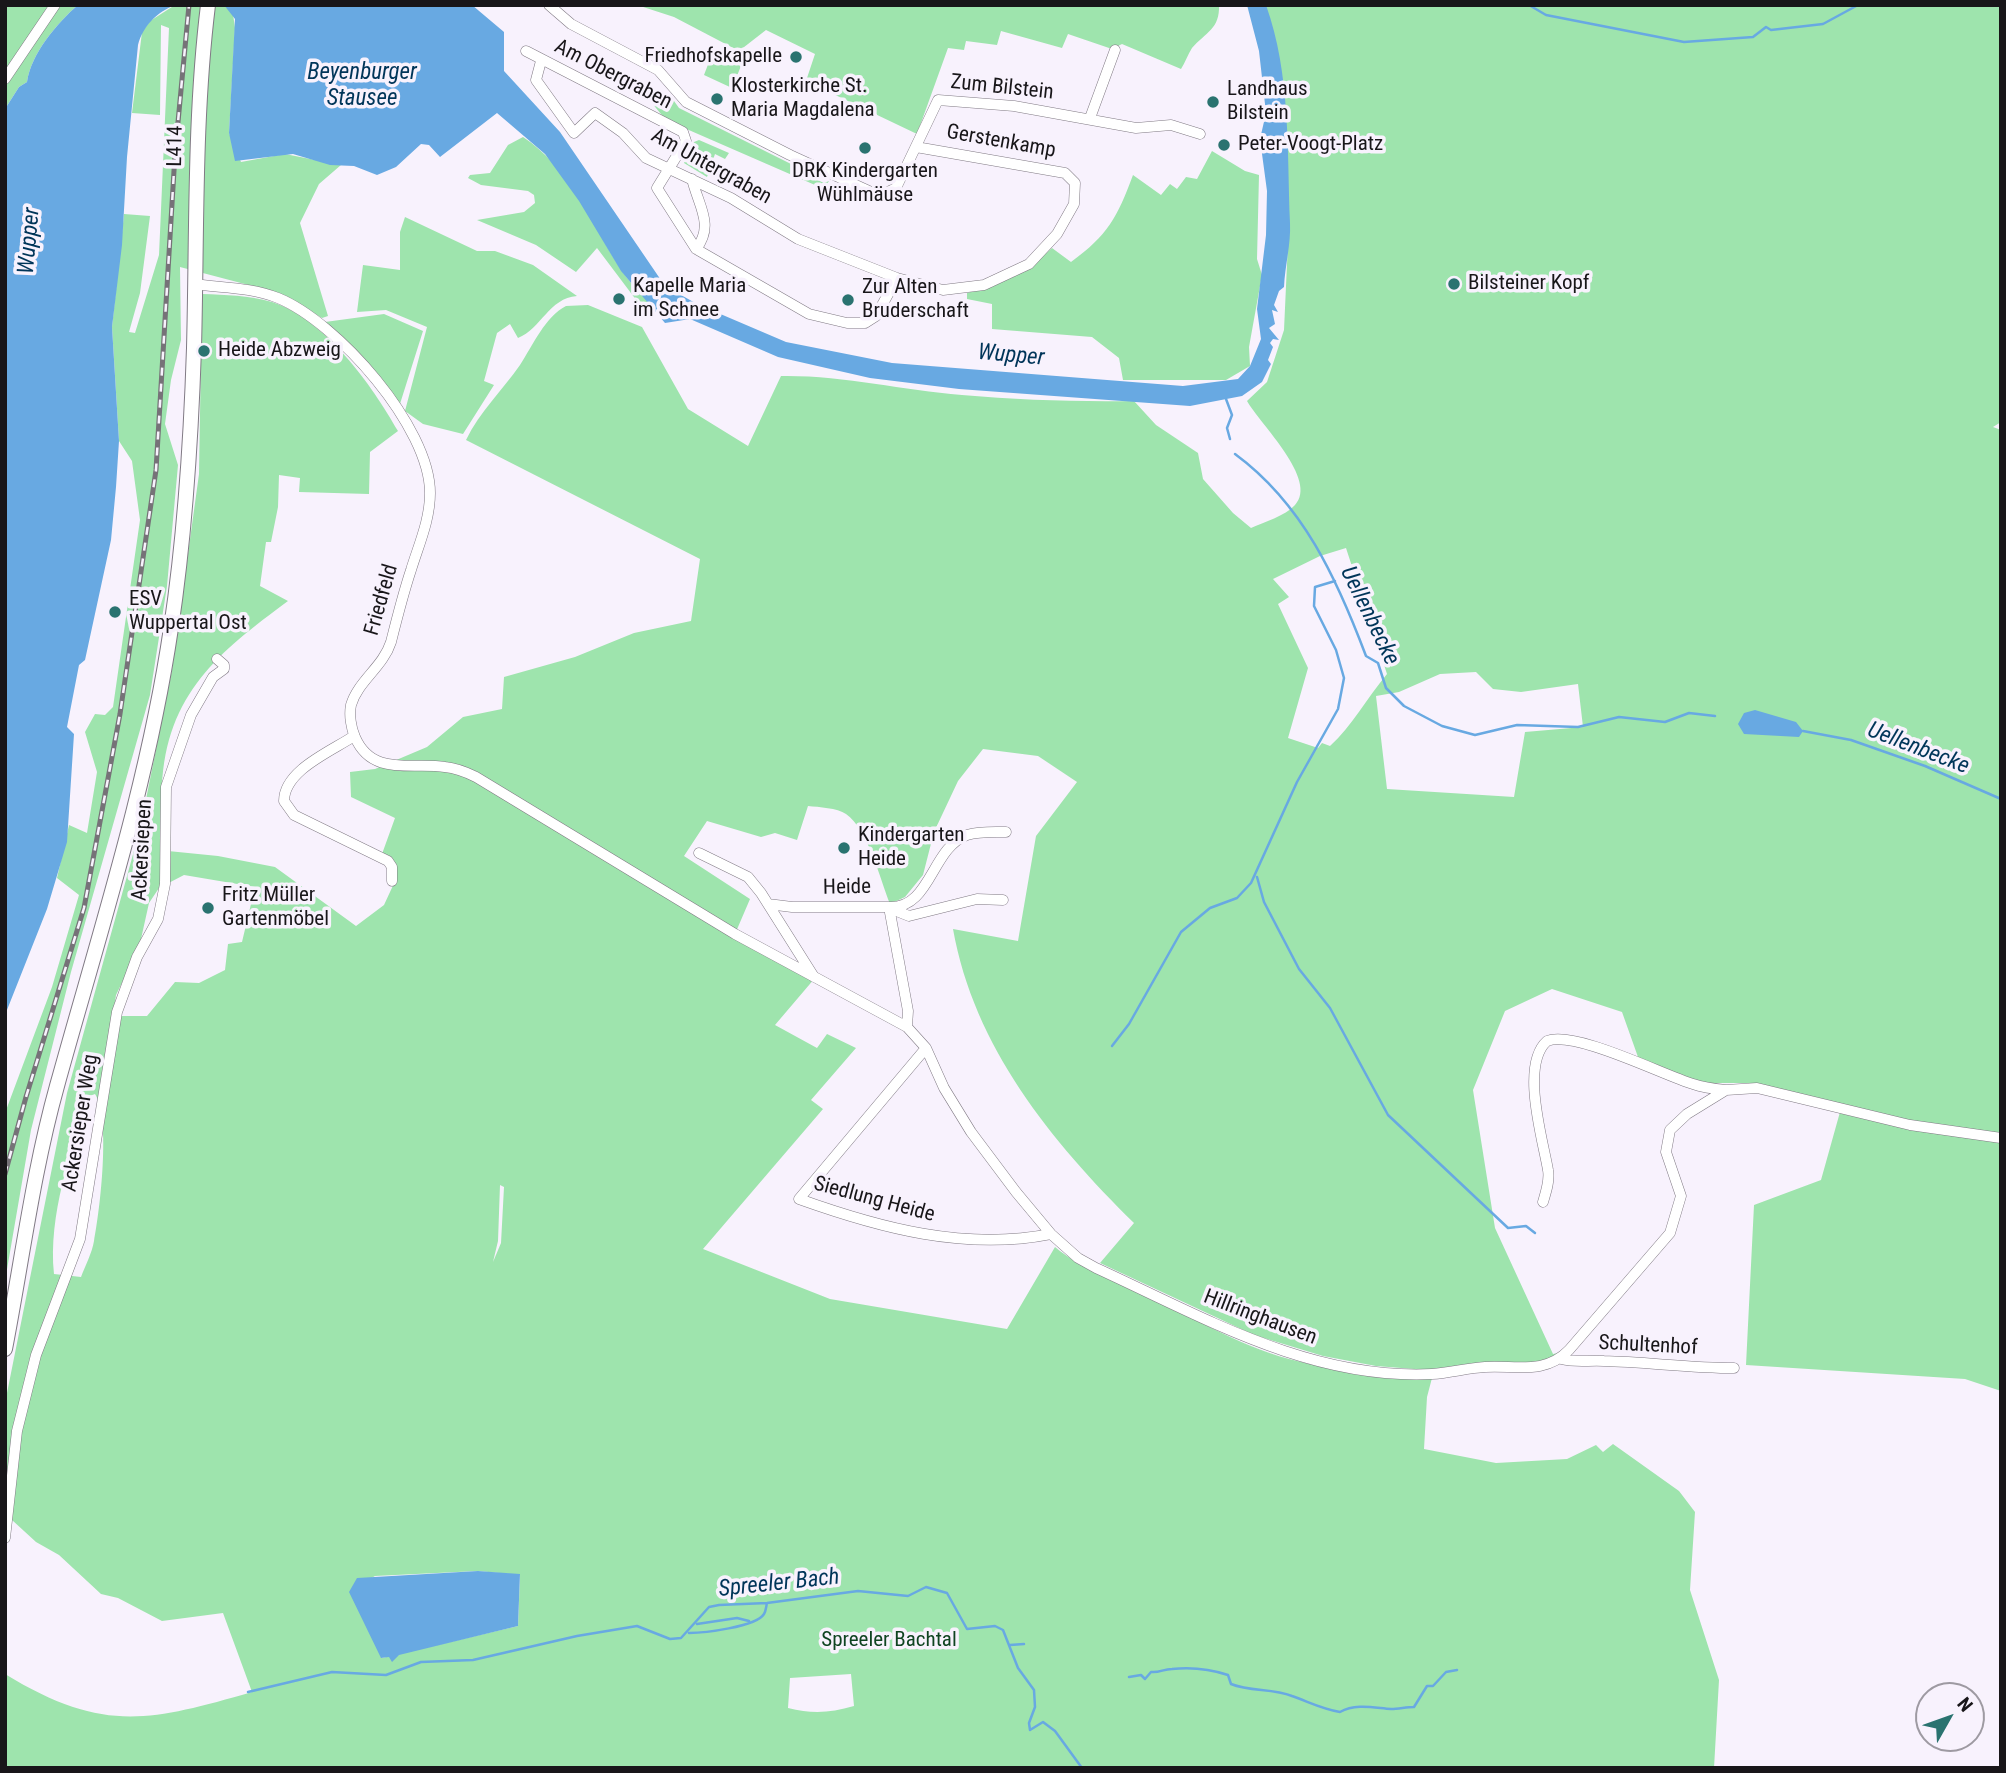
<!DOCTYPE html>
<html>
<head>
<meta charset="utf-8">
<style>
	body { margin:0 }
	#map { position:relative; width:2006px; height:1773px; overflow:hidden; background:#f8f2fd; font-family:"Roboto Condensed",sans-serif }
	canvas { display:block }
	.frame { position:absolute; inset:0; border:7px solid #181619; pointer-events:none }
	.north { position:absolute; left:1915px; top:1682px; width:70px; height:70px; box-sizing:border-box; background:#f8f2fd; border:2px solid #9e9aa2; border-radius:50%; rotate:50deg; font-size:19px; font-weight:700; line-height:28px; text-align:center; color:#181619 }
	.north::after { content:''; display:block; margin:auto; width:24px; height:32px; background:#2a7370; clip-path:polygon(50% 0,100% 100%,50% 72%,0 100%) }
</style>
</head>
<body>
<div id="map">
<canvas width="2006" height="1773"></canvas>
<div class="frame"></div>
<div class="north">N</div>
</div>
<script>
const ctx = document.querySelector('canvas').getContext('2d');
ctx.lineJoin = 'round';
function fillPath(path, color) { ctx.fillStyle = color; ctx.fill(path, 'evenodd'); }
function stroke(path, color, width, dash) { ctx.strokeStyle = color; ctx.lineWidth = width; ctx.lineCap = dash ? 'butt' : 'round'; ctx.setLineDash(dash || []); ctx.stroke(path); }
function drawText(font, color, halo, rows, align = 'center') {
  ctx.font = font + ' "Roboto Condensed",sans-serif'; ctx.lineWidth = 7; ctx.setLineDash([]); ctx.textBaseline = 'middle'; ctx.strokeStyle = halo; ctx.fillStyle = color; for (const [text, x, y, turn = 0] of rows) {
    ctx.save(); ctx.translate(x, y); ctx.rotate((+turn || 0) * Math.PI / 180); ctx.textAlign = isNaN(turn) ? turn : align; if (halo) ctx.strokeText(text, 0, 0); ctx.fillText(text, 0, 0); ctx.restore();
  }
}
fillPath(new Path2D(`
	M5,5h73c-21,18 -47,49 -51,77l-8,5 -14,22z
	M175,5h49l9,9 2,14 -6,105 12,29 44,-8 56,11 -22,19 -19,39 28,93 -6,2 -43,-25 -99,-26 1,73 -10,40 -6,44 13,41 -11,121 -17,109 -79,277 -40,158 -26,151v-168l47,-126 27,-92 -22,-17 12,-53 18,8 10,-61 -12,-40 10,-18 10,1 8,-8 27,-187 -8,-59 -13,-20 -7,-114 12,-113 26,2 -10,77 -11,39 6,1 24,-78 10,-227 -8,-3 -1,90 -28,-2 10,-81 8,-11z
	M637,5h582c1,24 -13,27 -27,43 -4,6 -7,15 -11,21l-59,-25 -10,5 -44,-15 -6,14 -61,-17 -4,14 -31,-4 -2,9 -16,-2 -31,86 -111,-53 9,-27 -49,-24 -27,21 -65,-34z
	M1265,5h736v417l-8,5 8,3v705l-90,-13 -157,-39h-58l-58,-26 -16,-45 -70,-23 -47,22 -32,79 22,138 58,126 10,-2 -21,11 -115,7 -51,-4 -53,-10 -69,-21 -154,-72 34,-40c-83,-82 -160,-176 -181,-294l65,12 18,-105 41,-54 -39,-26 -55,-7 -25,32 -24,51 -11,43 -18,22 -15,7c-10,-25 -22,-75 -44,-90 -9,-6 -27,-7 -38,-8l-11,34 -22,-7 -14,4 -54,-16 -23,35 66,43 -15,35 80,44 -40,47 42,23 10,-14 29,14 -45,52 12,9 -120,140 127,50 177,30 48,-82c26,22 54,29 84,44 48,23 98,54 150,68 46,13 95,14 143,19l-5,19 -3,52 72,14 71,-4 29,-14 7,7 10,-8 66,47 16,21 -5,78 29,90 -5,88h-1709v-94c97,59 143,48 247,18l-29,-79 -61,8 -44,-23 -17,-4 -42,-39 -23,-13 -24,-22 -7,-1v-116l62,-310 73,-264 32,-159 27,-196 3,-180c24,1 46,1 70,8 53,17 100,83 126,129l-28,21 -1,42 -70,-2 1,-14 -21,-3 -1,32 -7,35h-5l-6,44 28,15c-69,51 -122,93 -126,186 -1,21 4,43 6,64l50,5 57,11 81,59 28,-21 12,-26 -14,-25 13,-36 -44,-21 -1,-25 25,-3 52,-22 36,-30 39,-8 2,-32 71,-20 59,-24 57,-12 9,-62 -234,-119c14,-29 36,-49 54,-75 13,-20 25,-48 46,-59l22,-1 54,22 46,82 60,37 33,-70c61,-1 120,14 181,19 57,5 115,7 172,6l22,24 42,28 5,26 30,34 18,15c13,-6 34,-12 44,-23 24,-25 -35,-81 -48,-104l20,-19 17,-52 4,-88 -3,-132zM1346,548l41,126c-20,24 -35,52 -57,72l-8,-3 -4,5 -30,-10 20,-70 -30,-64 11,-7 -16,-18 47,-23zM1476,672l17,17 28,3 57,-8 5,43 -58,5 -11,65 -127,-8 -11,-93 23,-4 41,-18zM184,875l71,12 -13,55 -14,2 -3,26 -26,13 -24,-1 -28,34h-34l3,-21 23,-47 10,-45 10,-15zM95,1094c16,25 5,116 -1,147 -2,12 -9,25 -13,36l-27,-3c-6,-59 17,-121 33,-177zM500,1185l4,2 -3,56 -8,19 5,-21zM478,1571l42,4 -2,51 -136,32 -29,-70 22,-12zM851,1674l3,32c-24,7 -42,8 -66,2l2,-30z
	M712,54l29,12 -9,22 -28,-13z
	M648,94l26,7 5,7 118,59 1,4 26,12 5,-2 -3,5 -11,-1 -140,-61 -10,-5 -18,-22z
	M523,137c45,29 69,87 97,131 9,15 24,27 35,42l-6,7 -52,-69 -21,24 -40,-27 -59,-25 47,-8 11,-9 -1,-8 -6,-4 -47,-6 -13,-7 2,-3 20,-2 18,-28z
	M699,140l30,13 -4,6 -10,-5 -8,23 -23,-14 10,-21z
	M1212,151l33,20 14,4 -2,84 5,16 -13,72 1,19 -24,14h-103l-4,-22 -27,-21 -100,-8v-25l-25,-5v-6c34,-9 60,-21 85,-45l19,14c37,-27 46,-44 62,-87l28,20 9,-11 7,5 9,-12 11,2z
	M405,217l72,34h18l38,14 44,31c-28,2 -36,33 -59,42l-8,-14 -13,9 -13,48 10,4 -31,49 -40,-10 -18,-13 22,-84 -41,-17 -29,2 6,-47 37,5v-38z
	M384,314l39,17 -24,76 -55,-68 -19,-17z
	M1840,1112l70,16 91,13v250l-36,-12 -219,-14 8,-160 67,-25z`), '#9ee4ad');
fillPath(new Path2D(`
	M78,5h97c-18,7 -32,21 -37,40l-11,112 -5,88 -10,82 7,114 -3,46 -5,53 -26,120 -6,5 -12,62 7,7 -7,108 -20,67 -42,106v-906l14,-22 8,-5c4,-28 30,-59 51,-77z
	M224,5h248l32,27v39l56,61 105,154 32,18 89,38 106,21 291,23 55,-7 12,-13 11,-27 -4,-30 9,-74 1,-44 -7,-52 6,-26 -7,-62 -12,-46h19c25,70 21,145 24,218 1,21 -5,43 -6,64l-5,4 -5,14 4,7 -6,-2 3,14 -6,4 10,12 -6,-1 -3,4 3,4 -5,13 3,4 -9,18 -20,14 -52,10 -231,-17 -89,-11 -92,-21 -88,-38 -25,4 -44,-52 -42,-70 -34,-47 -48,-41 -57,44 -11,-12 -8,-1 -25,23 -19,8 -23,-9 -24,-1 -37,-11 -58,7 -6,-28 6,-114z
	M1755,710l41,12 7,9 -4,6 -55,-3 -6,-10 6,-11z
	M478,1571l42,3 -2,52 -119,29 -7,7 -3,-5 -8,1 -32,-66 8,-14z`), '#68a9e2');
stroke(new Path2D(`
	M1529,5l17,10 138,27 69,-5 13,-10 5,3 52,-6 35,-19
	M1226,399l6,16 -5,13 3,11
	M1235,454c68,50 102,125 131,202l12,7 8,25 18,18 38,20 33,9 42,-10 61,2 41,-10 46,5 24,-9 26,3
	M1803,731l48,9 74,26 76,33
	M1257,877l7,25 35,67 31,39 58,107 120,113 18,-2 9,7
	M1112,1046l17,-22 52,-92 29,-24 27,-10 14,-15 46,-101 41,-73 6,-31 -8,-28 -22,-44 1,-19 20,-6
	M697,1624l40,-6 12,3
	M689,1633c14,0 67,-6 75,-19 2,-3 2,-7 3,-11
	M1010,1645l14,-1
	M1129,1677l12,-2 4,4 6,-7c9,1 12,-3 21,-3 19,-2 38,0 56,6l3,9c20,8 41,4 61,12 17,6 30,13 48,16 16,-9 35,-4 51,-3 8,0 15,-2 23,-2l13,-21h6l13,-14 11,-2
	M248,1692l84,-20 54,3 35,-13 52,-2 104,-24 60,-10 33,13 11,-1 28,-31 10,-2 48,-2 91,-12 50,5 18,-9 21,6 20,36 28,-3 8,4 15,38 16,22 1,17 -6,16 1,7 13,-8 12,9 27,37`), '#68a9e2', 2.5);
const street = new Path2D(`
	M549,5l22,19 87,46 28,32 104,53 90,41 16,-8 42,-88 76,6 122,22 35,-3 29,9
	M526,51l157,81 3,9 -29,47 39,61 113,65 38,9h18l11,-7 21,-38
	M541,61l-5,19 38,53 21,-20 28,20 23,25 85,40 67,41 99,39 46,12 41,-5 45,-21 28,-30 17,-30 1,-21 -10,-10 -149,-26
	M5,79l50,-74
	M1090,118l25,-68
	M692,179c6,26 23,46 4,70
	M194,284c28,4 57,3 84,14 59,24 152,129 152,195 0,27 -11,51 -19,77 -8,24 -14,48 -20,72 -8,25 -33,39 -40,63 -2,10 0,23 4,32 17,40 57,25 90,30 11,1 21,5 31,10l259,157 172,93 19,21 18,40 27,44 45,60 35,42 27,24 18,10c107,49 214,112 336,106 18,-1 35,-6 53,-7 31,-2 60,8 84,-17l101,-117 11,-37 -15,-44 4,-22 17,-16 39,-24 31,-2 153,37 91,13
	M354,736c-22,15 -70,34 -70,65l10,14 94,46 4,6v14
	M699,853l49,24 13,16 53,84
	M768,904l24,3h97l19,104 -1,16
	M889,907c42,2 42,-59 78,-72 13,-4 26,-3 39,-3
	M889,908l20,8 68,-17 26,1
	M926,1048l-127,151c81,29 166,52 252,35
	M1543,1202c3,-10 7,-22 5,-32 -5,-30 -28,-105 -1,-129 28,-11 116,34 146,43 11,4 22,5 33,6
	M1561,1359c16,4 27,1 43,2 43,1 86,7 130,7
	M5,1538l12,-107 19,-76 44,-116 37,-227 20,-55 21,-38 7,-35 1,-97 25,-72 22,-38 11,-8v-4l-7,-6`);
const secondary = new Path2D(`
	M5,1349c17,-88 28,-177 52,-263 42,-152 91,-302 114,-458 14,-93 20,-187 23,-280 3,-115 0,-229 14,-343`);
stroke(street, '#807a84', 11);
stroke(secondary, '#807a84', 16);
stroke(street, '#fff', 10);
stroke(secondary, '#fff', 14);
const rail = new Path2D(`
	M5,1174l21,-77 58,-189 36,-194 36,-244 19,-316 14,-149`);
stroke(rail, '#767278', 5);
stroke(rail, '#f8f2fd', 2.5, [8]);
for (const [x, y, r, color] of [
	[796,57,7,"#2a7370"],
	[717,99,7,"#2a7370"],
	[1213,102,7,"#2a7370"],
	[1224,145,7,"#2a7370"],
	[865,148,7,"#2a7370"],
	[1454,284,7,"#2a7370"],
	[619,299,7,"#2a7370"],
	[848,300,7,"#2a7370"],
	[204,351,7,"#2a7370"],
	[115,612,7,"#2a7370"],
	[844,848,7,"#2a7370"],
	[208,908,7,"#2a7370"]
]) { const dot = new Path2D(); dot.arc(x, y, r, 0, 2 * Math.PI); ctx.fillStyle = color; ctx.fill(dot); stroke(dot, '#f8f2fd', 2.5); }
drawText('21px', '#181619', '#f8f2fd', [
	["Friedhofskapelle",782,57,"right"],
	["Klosterkirche St.",731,87],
	["Maria Magdalena",731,111],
	["Landhaus",1227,90],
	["Bilstein",1227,114],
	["Peter-Voogt-Platz",1238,145],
	["DRK Kindergarten",865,172,"center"],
	["Wühlmäuse",865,196,"center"],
	["Bilsteiner Kopf",1468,284],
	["Kapelle Maria",633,287],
	["im Schnee",633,311],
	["Zur Alten",862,288],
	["Bruderschaft",862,312],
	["Heide Abzweig",218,351],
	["ESV",129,600],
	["Wuppertal Ost",129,624],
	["Kindergarten",858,836],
	["Heide",858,860],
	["Fritz Müller",222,896],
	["Gartenmöbel",222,920]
], 'left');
drawText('21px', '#181619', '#f8f2fd', [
	["Am Obergraben",613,75,27],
	["Zum Bilstein",1002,88,6],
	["Gerstenkamp",1001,142,10],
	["L414",176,146,-89],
	["Am Untergraben",711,167,29],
	["Friedfeld",382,600,-74],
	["Ackersiepen",143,850,-87],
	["Heide",847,888,-1],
	["Ackersieper Weg",81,1123,-81],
	["Siedlung Heide",874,1200,15],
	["Hillringhausen",1260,1318,21],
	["Schultenhof",1648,1346,3]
]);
drawText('21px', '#0f4421', '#f8f2fd', [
	["Spreeler Bachtal",889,1641]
]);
drawText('italic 23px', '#003559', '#f8f2fd', [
	["Beyenburger",362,73],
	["Stausee",362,99],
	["Wupper",30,241,-85],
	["Wupper",1011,356,5],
	["Uellenbecke",1369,616,64],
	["Uellenbecke",1918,749,21],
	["Spreeler Bach",779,1584,-6]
]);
</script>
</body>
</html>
